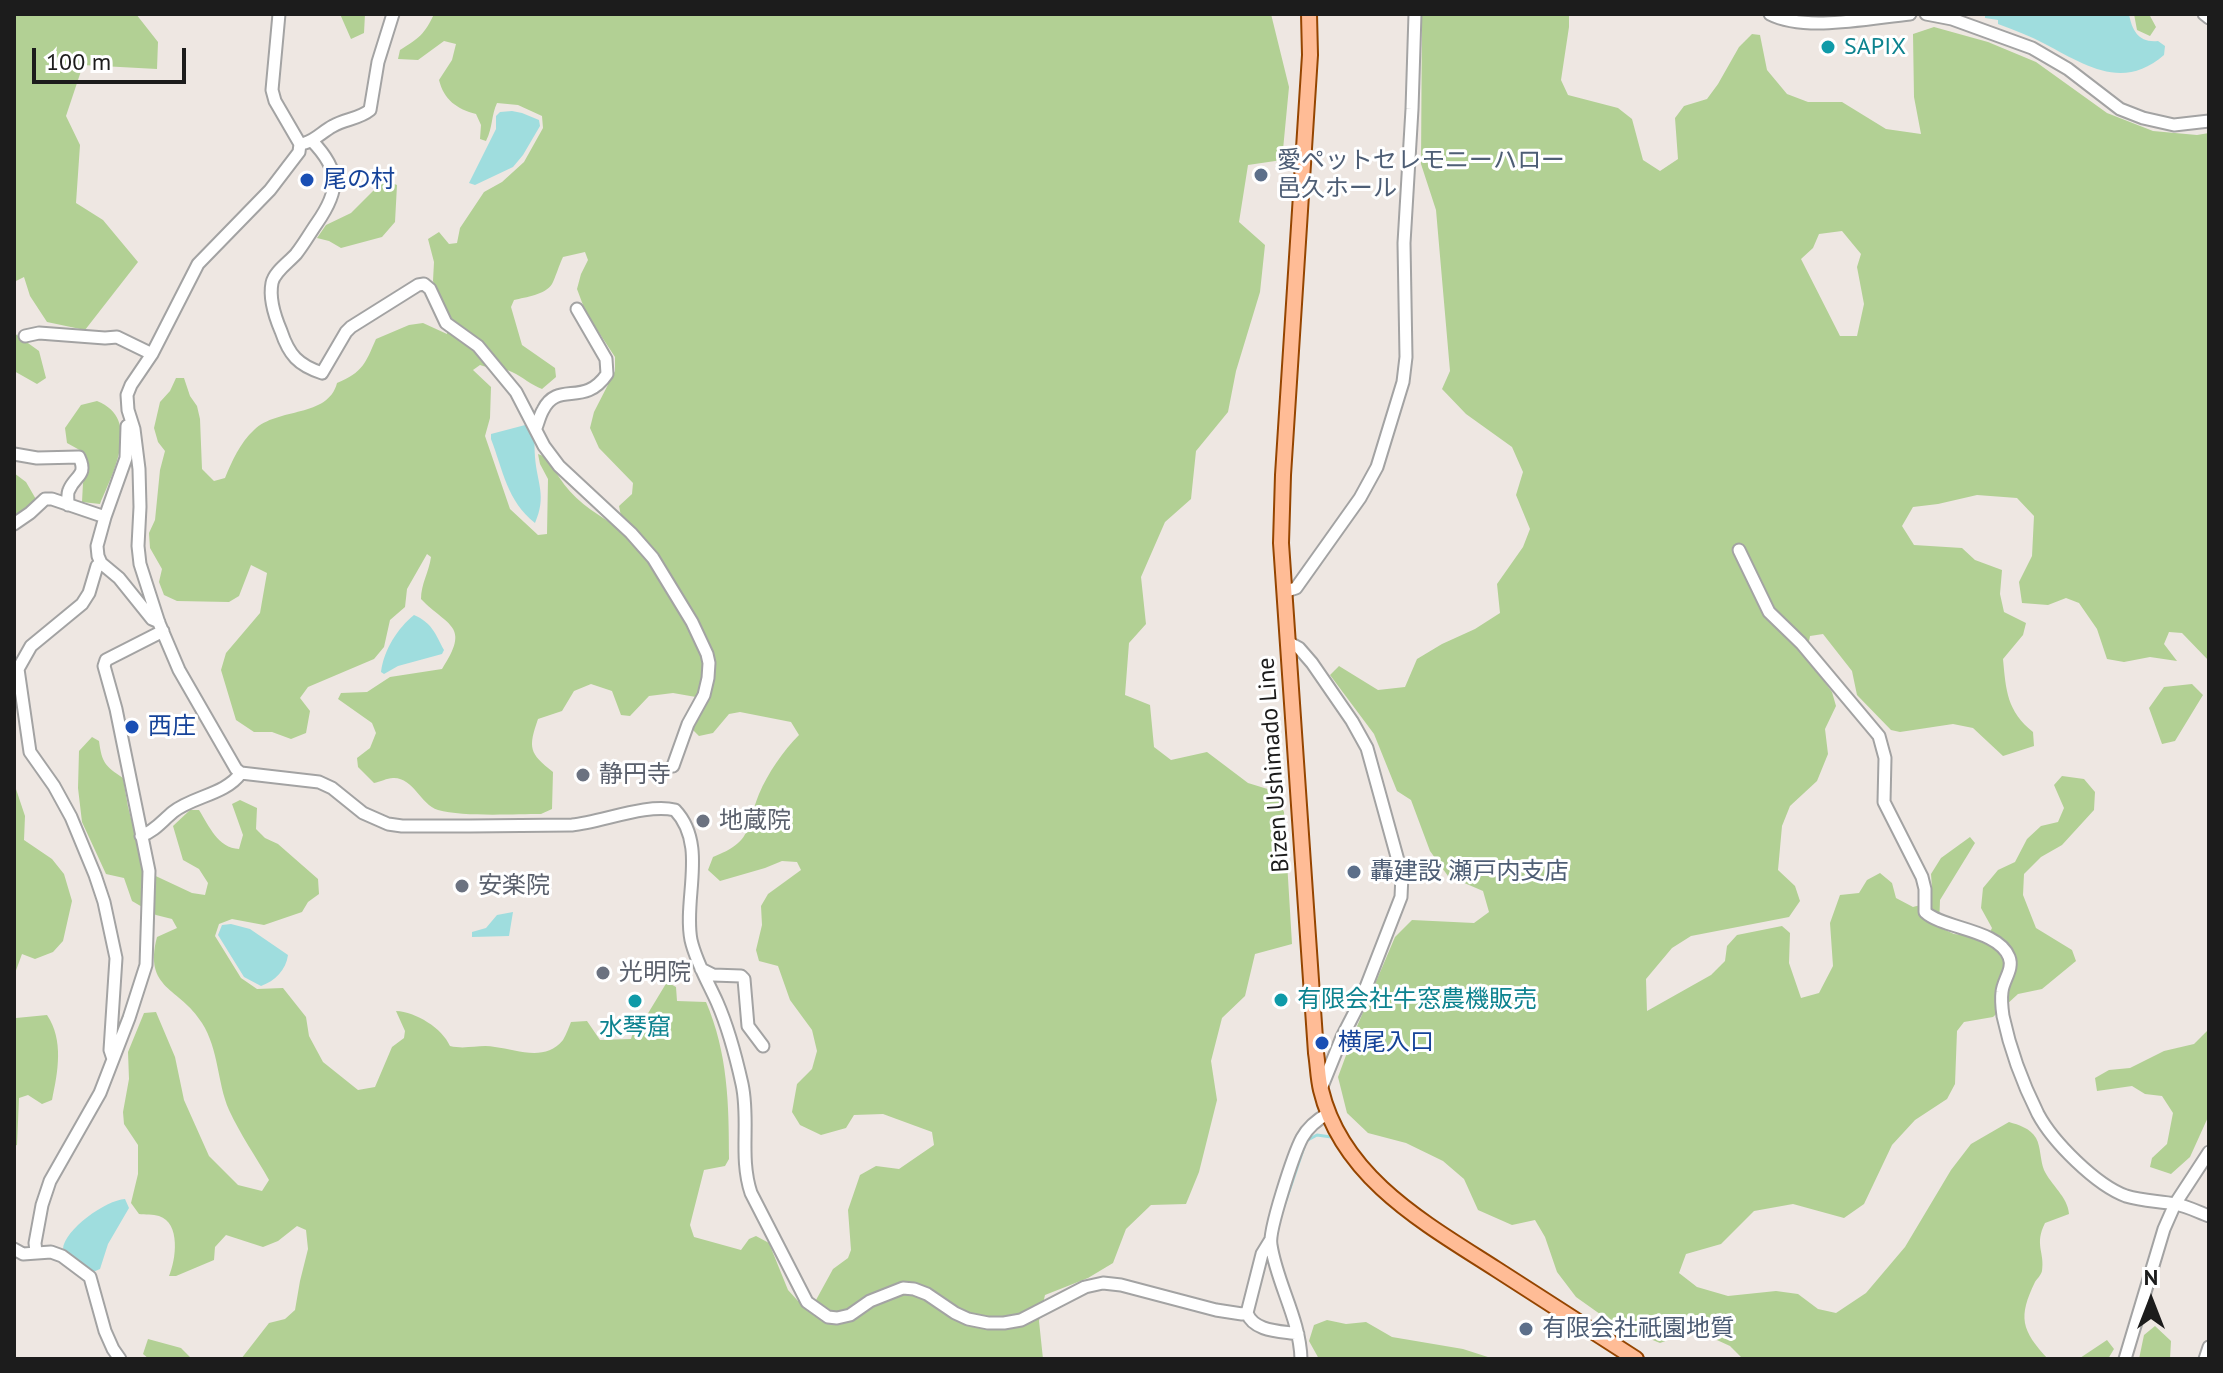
<!DOCTYPE html>
<html>
<head>
<meta charset="utf-8">
<style>
	body { margin:0 }
	#map { position:relative; width:2223px; height:1373px; overflow:hidden; background:#eee7e2; font-family:"PT Sans",sans-serif }
	canvas { display:block }
	.frame { position:absolute; inset:0; border:16px solid #1c1c1c; pointer-events:none }
	.north { position:absolute; left:2111px; top:1261px; width:80px; height:80px; -webkit-text-stroke:6px #fff; paint-order:stroke; rotate:0deg; font-size:22px; font-weight:700; line-height:32px; text-align:center; color:#1c1c1c }
	.north::after { content:''; display:block; margin:auto; width:28px; height:36px; background:#1c1c1c; clip-path:polygon(50% 0,100% 100%,50% 72%,0 100%) }
	.scale { position:absolute; left:32px; top:48px; width:154px; height:36px; box-sizing:border-box; border:4px solid #1c1c1c; border-top:0; padding-left:10px; font-size:24px; line-height:28px; white-space:nowrap; color:#1c1c1c; -webkit-text-stroke:6px #fff; paint-order:stroke }
</style>
</head>
<body>
<div id="map">
<canvas width="2223" height="1373"></canvas>
<div class="frame"></div>
<div class="north">N</div>
<div class="scale">100 m</div>
</div>
<script>
const ctx = document.querySelector('canvas').getContext('2d');
ctx.lineJoin = 'round';
function fillPath(path, color) { ctx.fillStyle = color; ctx.fill(path, 'evenodd'); }
function stroke(path, color, width, dash) { ctx.strokeStyle = color; ctx.lineWidth = width; ctx.lineCap = dash ? 'butt' : 'round'; ctx.setLineDash(dash || []); ctx.stroke(path); }
function drawText(font, color, halo, rows, align = 'center') {
  ctx.font = font + ' "PT Sans","Noto Sans JP",sans-serif'; ctx.lineWidth = 6; ctx.setLineDash([]); ctx.textBaseline = 'middle'; ctx.strokeStyle = halo; ctx.fillStyle = color; for (const [text, x, y, turn = 0] of rows) {
    ctx.save(); ctx.translate(x, y); ctx.rotate((+turn || 0) * Math.PI / 180); ctx.textAlign = isNaN(turn) ? turn : align; if (halo) ctx.strokeText(text, 0, 0); ctx.fillText(text, 0, 0); ctx.restore();
  }
}
fillPath(new Path2D(`
	M14,14h122l22,28 -1,27 -74,-4 -17,51 14,29 -4,58 27,17 35,42 -53,68 -38,-8 -17,-26 -6,-19 -10,5z
	M340,14h25l-1,19 -13,6z
	M434,14h837l18,73 -7,73 -34,5 -9,57 26,23 -5,47 -24,79 -8,41 -32,39 -5,48 -26,23 -24,55 5,47 -17,19 -4,52 25,10 4,42 17,13 36,-8 41,31 26,8 10,21 8,132 -37,10 -10,42 -23,22 -11,43 6,39 -18,72 -13,32 -35,1 -25,24 -13,34 -25,15 -43,17 -6,26 4,38h-802l28,-36 16,-4 10,-9 5,-29 8,-32 -2,-19 -9,-4 -19,15 -15,6 -37,-12 -11,12 -1,13 -38,16h-7c7,-16 12,-53 -10,-60 -6,-2 -14,-1 -20,-2l-8,-11 7,-29v-29l-14,-21 -1,-12 6,-33 -1,-27 16,-39 12,-1 19,45 9,43 25,56 29,29 24,6 7,-11c-13,-23 -29,-46 -40,-70 -12,-28 -10,-60 -27,-87 -22,-36 -59,-33 -45,-86l20,-9 -5,-9 -16,-4 -24,-14 -8,-23 -18,-4 -24,-52 -4,-34 1,-37 13,-14 7,4c3,22 6,25 24,37l5,29 17,64 47,22 13,2 3,-12 -9,-14 -16,-9 -10,-34 17,-16h9c10,16 19,38 40,39l4,-14 -11,-31 8,-4 17,8 -1,21 9,9 13,6 40,35 1,15 -11,8 -6,10 -38,13 -32,-6 -13,5 -4,12 26,42 16,11 26,-1 23,29 3,19 14,26 35,28 17,-3 17,-40 12,-9 1,-7 -9,-20c20,1 46,17 54,35 16,4 30,-2 45,1 23,3 50,15 68,-7 3,-5 6,-13 8,-18l16,-1 13,19 31,-1 6,-20 10,-4 20,-33 9,5 1,14 29,1c22,51 23,103 23,157l-4,7 -21,4 -14,55 4,12 47,13 8,-11 7,-3 13,7 19,47 10,11 18,-1 17,-31 15,-11 3,-8 -3,-40 12,-35 16,-9 23,3 35,-24 -2,-13 -49,-18 -29,1 -8,13 -25,7 -21,-10 -8,-13 5,-28 15,-15 5,-18 -5,-21 -22,-30 -12,-34 -19,-5 -3,-11 6,-25 -1,-19 7,-12 33,-24 -4,-8 -15,-1 -17,7 -45,13 -12,-11 5,-13c41,-16 32,-28 46,-63 9,-21 24,-43 40,-59l-8,-13 -51,-10 -11,2 -16,19 -14,3 -6,-6 10,-25 -7,-8 -23,-4 -24,3 -19,20 -9,-1 -9,-24 -21,-7 -17,7 -12,20 -24,8c-10,29 -9,34 15,53l-1,37 -11,5c-27,0 -79,3 -103,-4 -18,-6 -25,-33 -45,-32 -6,0 -13,4 -19,5l-16,-16 -1,-9 13,-10 6,-15 -4,-10 -34,-24 3,-6 26,-1 23,-15 52,-8c29,-44 6,-42 -21,-70 0,-15 8,-27 10,-42l-4,-3 -20,35 -2,18 -15,13 -6,27 -10,12 -66,28 -8,11 10,13 -4,22 -15,6 -19,-7h-18l-18,-12 -15,-50 5,-17 34,-40 7,-40 -16,-8 -12,31 -10,6 -52,-1 -13,-6 -5,-13 3,-13 -12,-21 -1,-15 6,-13 5,-50 5,-19 -7,-9 -4,-14 6,-26 10,-11 6,-13h8l6,18 7,10 3,13 2,50 12,12 11,-3c7,-17 15,-35 29,-48 24,-23 74,-12 83,-47 26,-11 28,-19 39,-44l33,-14 14,-2 24,11 1,-14 -7,-14 -8,-25 1,-19 -6,-23 11,-7 10,12 8,-1 3,-15 24,-36 18,-10 22,-20 19,-34 -1,-12 -24,-11 -21,-2c-6,13 -4,24 -11,38l-6,-2 1,-14 -5,-11c-19,-5 -32,-14 -37,-34l13,-20 4,-16 -12,-3 -26,19 -20,-1 2,-9c18,-11 25,-16 34,-36zM585,252l3,8 -7,14 -4,15 9,24 29,44v14l-21,41 -4,16 9,20 34,35 -1,11 -13,12 2,10 -8,8c-20,-12 -41,-26 -54,-47 -6,-9 -10,-20 -21,-23l2,10 8,15 -1,55 -9,1 -28,-26 -25,-73 5,-18 1,-31 -18,-17 7,-5c10,4 23,2 32,7 11,5 19,13 30,17l14,-12 -1,-9 -33,-23 -11,-38 3,-7c12,-3 31,-5 38,-16 3,-5 7,-19 11,-27z
	M1422,14h147v13l-8,53 7,15 50,13 14,11 11,41 17,11 18,-12 -3,-41 9,-12 23,-7 11,-15 21,-37 13,-13 8,1 7,35 20,24 21,8h34l44,27 35,5 -7,-37 -1,-63 21,-7 54,15 48,20 71,51 46,18 44,4 12,-2v528l-27,-28 -13,-1 -5,12 13,17 -27,-4 -26,5 -17,-3 -10,-30 -18,-26 -13,-5 -18,7 -26,-2 -3,-21 13,-26 2,-40 -17,-18 -40,-3 -39,9 -25,3 -11,19 12,19 48,3 13,12 27,10 -2,24 4,18 22,11 -3,12 -20,24c3,32 4,52 30,73l1,14 -31,10 -30,-28 -20,-4 -53,8 -9,-2 -34,-35 -5,-24 -29,-37 -13,2 -4,21 26,35 4,14 -11,23 3,25 -11,27 -27,25 -8,20 -4,44 17,16 5,15 -11,16 -98,19 -19,12 -26,31 1,32 64,-36 14,-14 2,-15 10,-11 45,-9 8,7 -1,30 12,35 18,-5 14,-27 -3,-43 10,-28 19,-2 8,-13 13,-7 12,10 4,15 17,9 15,-4 4,-15 -1,-14 10,-16 29,-21 5,6 -35,57 -1,27 15,7 33,4 5,-10 -11,-20 2,-20 15,-18 17,-8 12,-23 14,-13 17,-4 6,-14 -10,-23 8,-9 22,3 11,13 -1,18 -32,35 -21,12 -17,17 -1,21 13,33 36,22 4,11 -34,28 -24,5 -25,23 -29,5 -7,9 -2,53 -8,15 -32,21 -23,25 -28,59 -20,14 -51,-14 -39,7 -33,33 -35,10 -7,19 18,14 31,9 48,-5 22,3 20,15 18,4 30,-20 39,-46 46,-77 20,-26 38,-22c10,3 21,6 27,16 5,9 4,22 8,32 7,15 24,27 25,44l-24,9c-11,22 0,29 -3,48 -1,4 -5,8 -7,11 -17,35 -14,48 13,77h-305l-13,-13 -35,-16 -35,13 -46,-19 -38,-27 -19,-25 -12,-35 -10,-17 -23,5 -34,-15 -14,-31 -21,-18 -37,-18 -38,-10 -21,-20 -9,-36 17,-46 40,-94 17,-17 62,3 15,-11 -6,-21 -35,-15 -18,-25 -19,-51 -14,-9 -23,-57 -44,-59 9,-9 39,24 27,-3 12,-28 25,-15 33,-15 25,-16 -3,-29 26,-37 7,-18 -14,-34 7,-23 -11,-25 -46,-33 -24,-25 8,-18 -14,-161 -15,-46zM1842,231l19,23 -4,13 7,37 -7,32h-17l-39,-77 12,-11 6,-14z
	M2134,14h15l7,13 -6,9 -13,-6z
	M384,180l13,5 -2,37 -13,15 -41,11 -12,-7 -12,-3 9,-13 25,-12z
	M14,333l25,18 7,27 -9,6 -23,-13z
	M97,401c45,18 16,72 3,103l-18,-2 1,-19 6,-17 -4,-13 -18,-10 -2,-15 16,-23z
	M14,473l12,9 11,19 -23,17z
	M2192,684l11,11 -28,46 -13,3 -13,-36 15,-21z
	M14,783l11,33 -1,24 28,19 12,15 8,27 -9,40 -10,11 -18,7 -13,-5 -8,22z
	M14,1015l2,3 31,-3c17,25 11,57 5,85l-10,4 -14,-9 -9,3 -2,47 -3,1z
	M2209,1029v86l-19,42 -19,17 -21,-7 2,-9 15,-14 6,-31 -11,-17 -17,-2 -13,-8 -35,5 -2,-13 14,-8 21,-2 34,-17 30,-7z
	M1327,1320l19,4 20,-2 26,15 71,12 31,10h-175l-10,-18 5,-16z
	M2155,1326l16,15 -1,18h-31l5,-24z
	M148,1339l33,9 11,11h-43l-6,-5z
	M2107,1340l7,9 -6,10h-36l8,-1z`), '#b2d094');
fillPath(new Path2D(`
	M1991,14h138c3,17 10,29 29,27l7,5 -1,9c-41,36 -79,10 -119,-11 -15,-8 -31,-14 -47,-20v-4l-13,-2v-3z
	M512,111l10,2 17,7 1,6 -17,29 -10,12 -38,18 -6,-2 27,-54v-13l4,-4z
	M529,424c7,11 5,20 6,33 2,26 12,39 0,66 -28,-22 -32,-53 -44,-84v-5z
	M414,615c18,8 21,18 30,35l-2,4 -44,12 -14,8 -3,-2c3,-23 17,-44 33,-57z
	M513,912l-4,24 -37,1v-5l14,-4 11,-13z
	M231,924l19,5 38,26c-2,15 -13,26 -27,31l-17,-9 -26,-42 4,-10z
	M125,1199l4,9 -21,36 -8,25 -7,3 -30,-23c1,-19 43,-49 62,-50z`), '#9fddde');
stroke(new Path2D(`
	M1283,1209l23,-68 11,-6 14,2`), '#9fddde', 3);
const minor = new Path2D(`
	M279,14l-7,76 3,11 25,43 -1,8 -29,38 -72,74 -46,90 -21,31 -4,10 1,15 6,19 5,40 1,38 -2,39 2,18 19,59 20,47 57,99 5,4 78,9 13,6 31,25 25,11 14,2h68l102,-1c30,-3 75,-22 103,-15 33,35 8,88 16,130 5,22 17,42 26,62 11,25 19,55 25,82 8,36 -3,73 9,109l56,109 21,15 9,1 13,-3 20,-14 33,-13 11,1 13,5 28,19 13,6 20,4h16l17,-3 64,-33 18,-4 18,2 95,25 26,4 5,-1 15,-59 8,-13
	M1770,14c35,18 100,4 140,0
	M1926,14l26,5 80,29 36,21 52,40 23,9 31,7 35,-4
	M2204,14l5,4
	M312,141c29,30 28,49 5,82 -7,10 -13,21 -21,31 -7,8 -22,18 -24,29 -3,15 3,34 9,48 8,24 17,34 41,42l24,-41 5,-5 67,-42 6,-1 6,5 16,34 32,23 38,46 28,54 15,20 72,67 22,25 39,64 15,32 2,9 -1,15 -4,17 -16,29 -15,42
	M305,143c11,-3 18,-12 28,-17 12,-7 26,-7 37,-16l8,-48 15,-48
	M25,336l14,-3 66,5 12,-1 35,17
	M127,426l-1,32 -21,59 -8,29 1,10 3,7 18,15 33,41 7,3
	M536,428c2,-5 4,-13 7,-18 15,-30 41,-2 64,-36l-1,-15 -29,-50
	M14,454l23,4 42,-1c9,19 -4,18 -10,33 -2,3 -1,10 -1,15
	M14,524l16,-11 15,-14h7l53,18
	M1739,550l30,62 32,31 78,93 6,22 -1,44 38,75 3,12v23c18,17 73,17 84,45 5,12 -6,23 -7,35 -1,7 0,17 1,24 7,33 20,68 35,98 15,28 58,71 88,82 16,5 33,5 49,8 12,2 23,8 34,12
	M101,563l-4,3 -8,27 -7,11 -51,42 -13,23 12,83 24,34 17,31 24,58 9,27 12,56 -6,92 3,9
	M1284,592l12,-4 64,-90 17,-31 26,-85 3,-25 -2,-114 8,-134 3,-95
	M1288,642l11,6 13,15 40,58 15,27 35,127 -1,22 -40,103 -19,37 -21,52
	M141,836c14,-5 21,-15 32,-24 20,-16 52,-17 68,-39
	M701,969l12,6 28,1 3,3 4,47 15,20
	M14,1249l9,5 28,-2 11,4 28,21 15,54 8,18 7,10
	M36,1252l-1,-9 7,-38 8,-24 50,-88 29,-75 17,-53 3,-94 -33,-162 -12,-43 2,-6 57,-29
	M1247,1313c7,19 34,18 51,21
	M1301,1359c-1,-40 -24,-75 -30,-114 -3,-14 23,-92 31,-107 6,-11 16,-19 27,-25
	M2125,1359l39,-130 11,-25 34,-52
	M2205,1359l4,-12`);
const major = new Path2D(`
	M1309,14l1,41 -27,420 -2,68 35,510c2,12 2,25 5,37 21,88 105,134 175,179 47,30 93,60 140,90`);
stroke(minor, '#a3a3a3', 15);
stroke(major, '#954500', 18);
stroke(minor, '#fff', 11);
stroke(major, '#ffbc96', 14);
for (const [x, y, r, color] of [
	[1828,47,8,"#0f9aa8"],
	[1261,175,8,"#5c6f8a"],
	[307,180,8,"#1a4fb4"],
	[132,727,8,"#1a4fb4"],
	[583,775,8,"#6b7280"],
	[703,821,8,"#6b7280"],
	[1354,872,8,"#5c6f8a"],
	[462,886,8,"#6b7280"],
	[603,973,8,"#6b7280"],
	[1281,1000,8,"#0f9aa8"],
	[635,1001,8,"#0f9aa8"],
	[1322,1043,8,"#1a4fb4"],
	[1526,1329,8,"#5c6f8a"]
]) { const dot = new Path2D(); dot.arc(x, y, r, 0, 2 * Math.PI); ctx.fillStyle = color; ctx.fill(dot); stroke(dot, '#fff', 3); }
drawText('24px', '#0d838f', '#fff', [
	["SAPIX",1844,47],
	["有限会社牛窓農機販売",1297,1000],
	["水琴窟",635,1028,"center"]
], 'left');
drawText('24px', '#4e5e75', '#fff', [
	["愛ペットセレモニーハロー",1277,161],
	["邑久ホール",1277,189],
	["轟建設 瀬戸内支店",1370,872],
	["有限会社祇園地質",1542,1329]
], 'left');
drawText('24px', '#164399', '#fff', [
	["尾の村",323,180],
	["西庄",148,727],
	["横尾入口",1338,1043]
], 'left');
drawText('24px', '#1c1c1c', '#fff', [
	["Bizen Ushimado Line",1274,765,-94]
]);
drawText('24px', '#5b616d', '#fff', [
	["静円寺",599,775],
	["地蔵院",719,821],
	["安楽院",478,886],
	["光明院",619,973]
], 'left');
</script>
</body>
</html>
